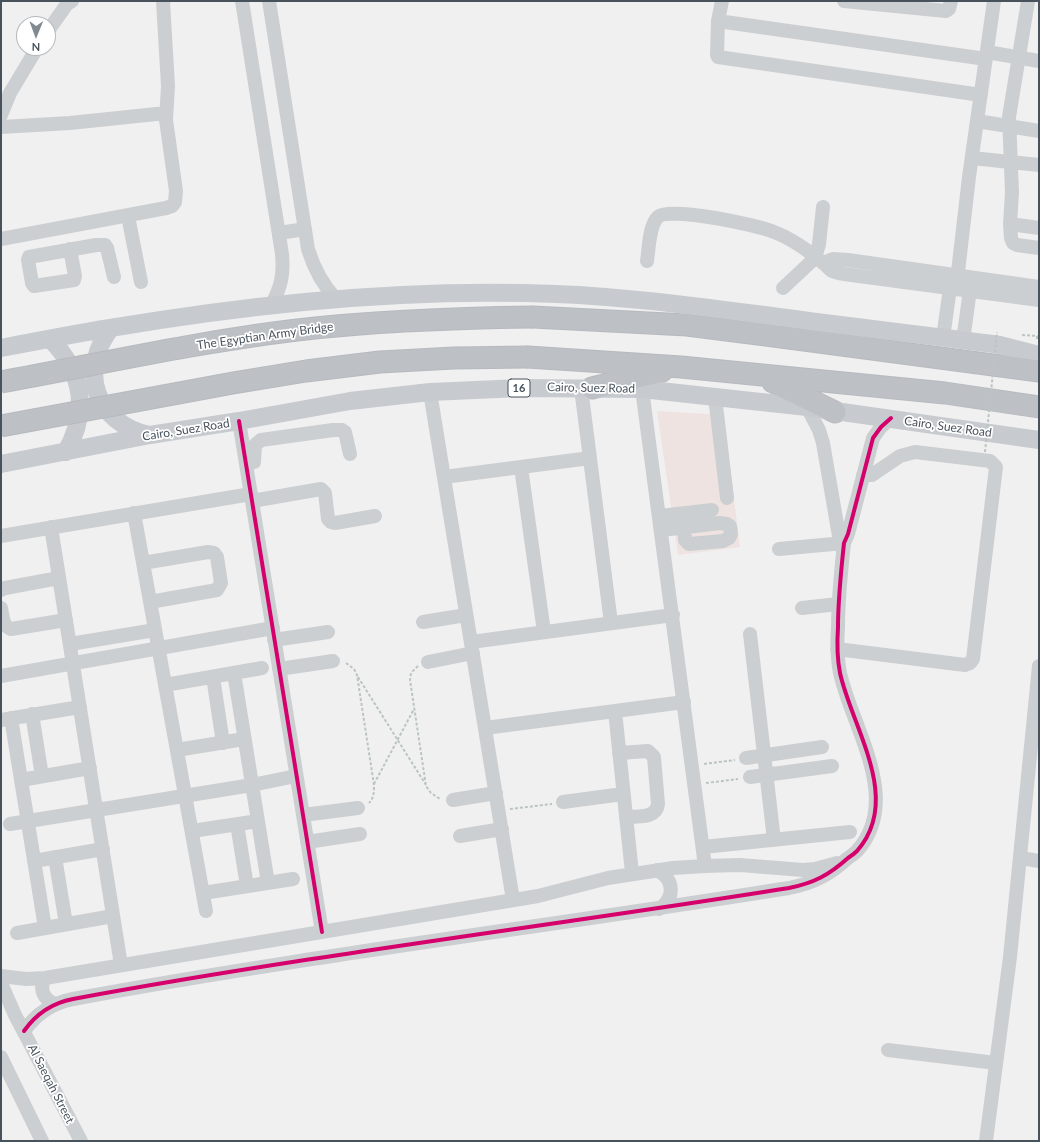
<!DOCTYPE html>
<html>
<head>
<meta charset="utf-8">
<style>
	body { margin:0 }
	#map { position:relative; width:1040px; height:1142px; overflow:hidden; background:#f1f0f0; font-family:Lato,sans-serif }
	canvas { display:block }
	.frame { position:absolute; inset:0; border:2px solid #47525d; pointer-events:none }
	.north { position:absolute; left:16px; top:16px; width:40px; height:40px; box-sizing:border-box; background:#fff; border:1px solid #b5babe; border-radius:50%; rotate:181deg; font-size:11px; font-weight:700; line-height:16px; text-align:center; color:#47525d }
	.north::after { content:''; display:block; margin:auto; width:14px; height:18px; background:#828990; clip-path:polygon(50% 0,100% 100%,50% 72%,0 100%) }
</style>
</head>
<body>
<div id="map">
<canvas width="1040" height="1142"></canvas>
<div class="frame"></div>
<div class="north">N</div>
</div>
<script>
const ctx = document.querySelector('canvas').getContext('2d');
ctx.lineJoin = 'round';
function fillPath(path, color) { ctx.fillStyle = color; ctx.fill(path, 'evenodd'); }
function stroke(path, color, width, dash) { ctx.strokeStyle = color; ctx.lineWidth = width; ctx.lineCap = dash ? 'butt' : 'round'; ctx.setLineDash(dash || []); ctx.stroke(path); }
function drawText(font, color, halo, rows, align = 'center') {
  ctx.font = font + ' Lato,sans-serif'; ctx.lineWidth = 3.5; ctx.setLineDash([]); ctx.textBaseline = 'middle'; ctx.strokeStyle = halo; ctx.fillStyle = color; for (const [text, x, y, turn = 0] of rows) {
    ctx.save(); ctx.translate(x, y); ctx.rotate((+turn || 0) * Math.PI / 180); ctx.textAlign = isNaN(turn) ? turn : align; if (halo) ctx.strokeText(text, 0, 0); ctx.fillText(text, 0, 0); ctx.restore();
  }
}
fillPath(new Path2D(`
	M657,411l67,4 16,132 -62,8z`), '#efe3e1');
const highway = new Path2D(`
	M533,317l154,8 79,10 273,36
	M528,357l153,10 264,26 94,14
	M773,382l62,30
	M592,388l70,-17`);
stroke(highway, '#b6babf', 23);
stroke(new Path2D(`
	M1022,335l15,1v5
	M346,663l8,6 3,6 17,110c0,7 0,13 -5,18
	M418,666l-7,7 -1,7 16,106 5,7 9,6
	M358,677l68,108
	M704,764l31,-4
	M706,783l32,-4
	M374,784l40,-75
	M510,809l42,-5`), '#bac5c2', 2, [3, 2]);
stroke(new Path2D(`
	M242,1l40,253c2,21 -1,33 -11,52
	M269,1l39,248c6,20 14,35 28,50
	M722,1l-4,20 -1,34 1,2 263,38
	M844,1l102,10 3,-2 2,-8
	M1028,1l-19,116 3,75 -2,32 1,14 2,5 4,2 22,3
	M718,21l268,38
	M48,31l19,-27 5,-3
	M987,52l52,9
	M1,115l9,-22 27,-45
	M977,121l62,10
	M1,127l69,-4 96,-10
	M972,158l67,7
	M128,216l13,66
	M1010,224l29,4
	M279,233l26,-4
	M1,239l165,-31 6,-2 3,-4 1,-11 -10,-71 2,-34 -5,-85
	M70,249l5,27 -1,4 -40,6 -2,-3 -4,-23 1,-3 67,-12h9l2,3 7,29
	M647,261c2,-12 2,-36 11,-44 10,-11 100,8 116,15 16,6 36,20 49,31 3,2 6,6 9,8 4,2 8,2 12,3l195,26
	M823,263l10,-4 15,1 191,27
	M783,288l32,-30 4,-14 4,-37
	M956,289l13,-112 25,-176
	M943,338l7,-50
	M963,341l7,-51
	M581,388l30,235
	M642,389l63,477
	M430,392l83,508
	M715,397l12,101
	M807,407l12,23 4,13 16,93 5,7
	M239,421l83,511
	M246,464l8,-2 1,-17 6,-5 72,-10h9l3,2 5,22
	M521,467l23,165
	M444,477l146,-19
	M252,501l69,-12 4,4 3,26 3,3 4,1 40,-7
	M134,513l72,398
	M660,516l52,-6
	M51,527l70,438
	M662,530l58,-7 7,1 3,2 1,8 -2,4 -6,3 -34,3 -4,-4 -1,-13
	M1,536l250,-42
	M779,549l65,-6
	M143,563l65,-11 6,1 3,4 4,26 -4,7 -67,12
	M1,590l4,-2 54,-10
	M1,608c2,8 1,18 10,21l55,-9
	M802,608l36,-4
	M423,622l43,-7
	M750,634l24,206
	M274,640l54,-8
	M471,642l202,-27
	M70,644l85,-14
	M837,649l128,16 5,-2 3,-4 23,-192 -6,-6 -75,-9 -15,4 -28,19h-9
	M428,662l45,-9
	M279,669l54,-8
	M234,673l34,210
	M1,676l272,-48
	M213,677l10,66
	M165,685l97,-17
	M615,711l17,162
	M32,714l10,62
	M11,718l34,210
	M1,720l79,-13
	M485,728l199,-26
	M177,750l67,-11
	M619,753l29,-2 6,6 4,47c-2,15 -20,12 -32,13
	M746,758l76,-11
	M750,777l82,-11
	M21,780l69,-12
	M453,800l43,-7
	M563,802l60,-8
	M303,815l55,-7
	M10,824l242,-39 44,-9
	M237,824l10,62
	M192,831l66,-10
	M460,836l42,-7
	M307,842l53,-8
	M703,847l147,-15
	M55,857l11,67
	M1021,858l18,3
	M34,861l69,-12
	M657,870c17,9 19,27 2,39
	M203,893l90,-14
	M17,933l96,-17
	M1,976l25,3 19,-1 493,-82 70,-18 65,-10 32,-2 35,-1 63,5 12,-1 22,-6
	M45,978c-6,11 -2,21 10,26
	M1,983l14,32 66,126
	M24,1031c12,-17 28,-28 49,-32 238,-44 478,-73 716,-111 25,-5 40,-13 59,-30 3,-2 6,-4 9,-7 46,-52 -5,-123 -17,-178 -3,-15 -3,-31 -2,-46 0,-28 3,-56 6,-84l4,-9 25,-96 8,-11 10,-9
	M888,1050l108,13
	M1,1057l41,84
	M986,1141l24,-184 29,-291`), '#cccfd1', 14);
stroke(new Path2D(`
	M111,328c-33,42 -16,95 38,107
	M50,339c33,33 39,72 16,113
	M1,348c36,-7 73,-14 109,-20 136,-23 275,-38 413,-35 86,1 171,13 256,24 73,10 147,18 221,28l39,10
	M1,464l149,-29 89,-14 111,-20 80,-9 91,-4 121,1 73,8 92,10 232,33`), '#c7cbcf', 18);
stroke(highway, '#bdc1c6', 21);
const highwayBridge = new Path2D(`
	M1,382c98,-18 196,-40 296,-52 78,-9 157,-12 236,-13
	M1,426l232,-43 73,-12 74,-9 74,-4 74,-1`);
stroke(highwayBridge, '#b6babf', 23, []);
stroke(new Path2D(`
	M985,452l12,-120`), '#bac5c2', 2, [3, 2]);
stroke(highwayBridge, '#bdc1c6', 21);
stroke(new Path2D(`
	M239,421l83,511
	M24,1031c12,-17 28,-28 49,-32 238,-44 478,-73 716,-111 25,-5 40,-13 59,-30 3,-2 6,-4 9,-7 46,-52 -5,-123 -17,-178 -3,-15 -3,-31 -2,-46 0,-28 3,-56 6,-84l4,-9 25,-96 8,-11 10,-9`), '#d6006c', 4);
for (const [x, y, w] of [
	[519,388,22]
]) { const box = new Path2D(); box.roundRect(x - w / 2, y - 9, w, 18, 3); ctx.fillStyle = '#fff'; ctx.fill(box); stroke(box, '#47525d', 1); }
drawText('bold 11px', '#47525d', null, [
	["16",519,388]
]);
drawText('12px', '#47525d', '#fff', [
	["The Egyptian Army Bridge",265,336,-8],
	["Cairo, Suez Road",591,388,1],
	["Cairo, Suez Road",948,427,8],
	["Cairo, Suez Road",186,430,-9],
	["Al Saeqah Street",51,1084,63]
]);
</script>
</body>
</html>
